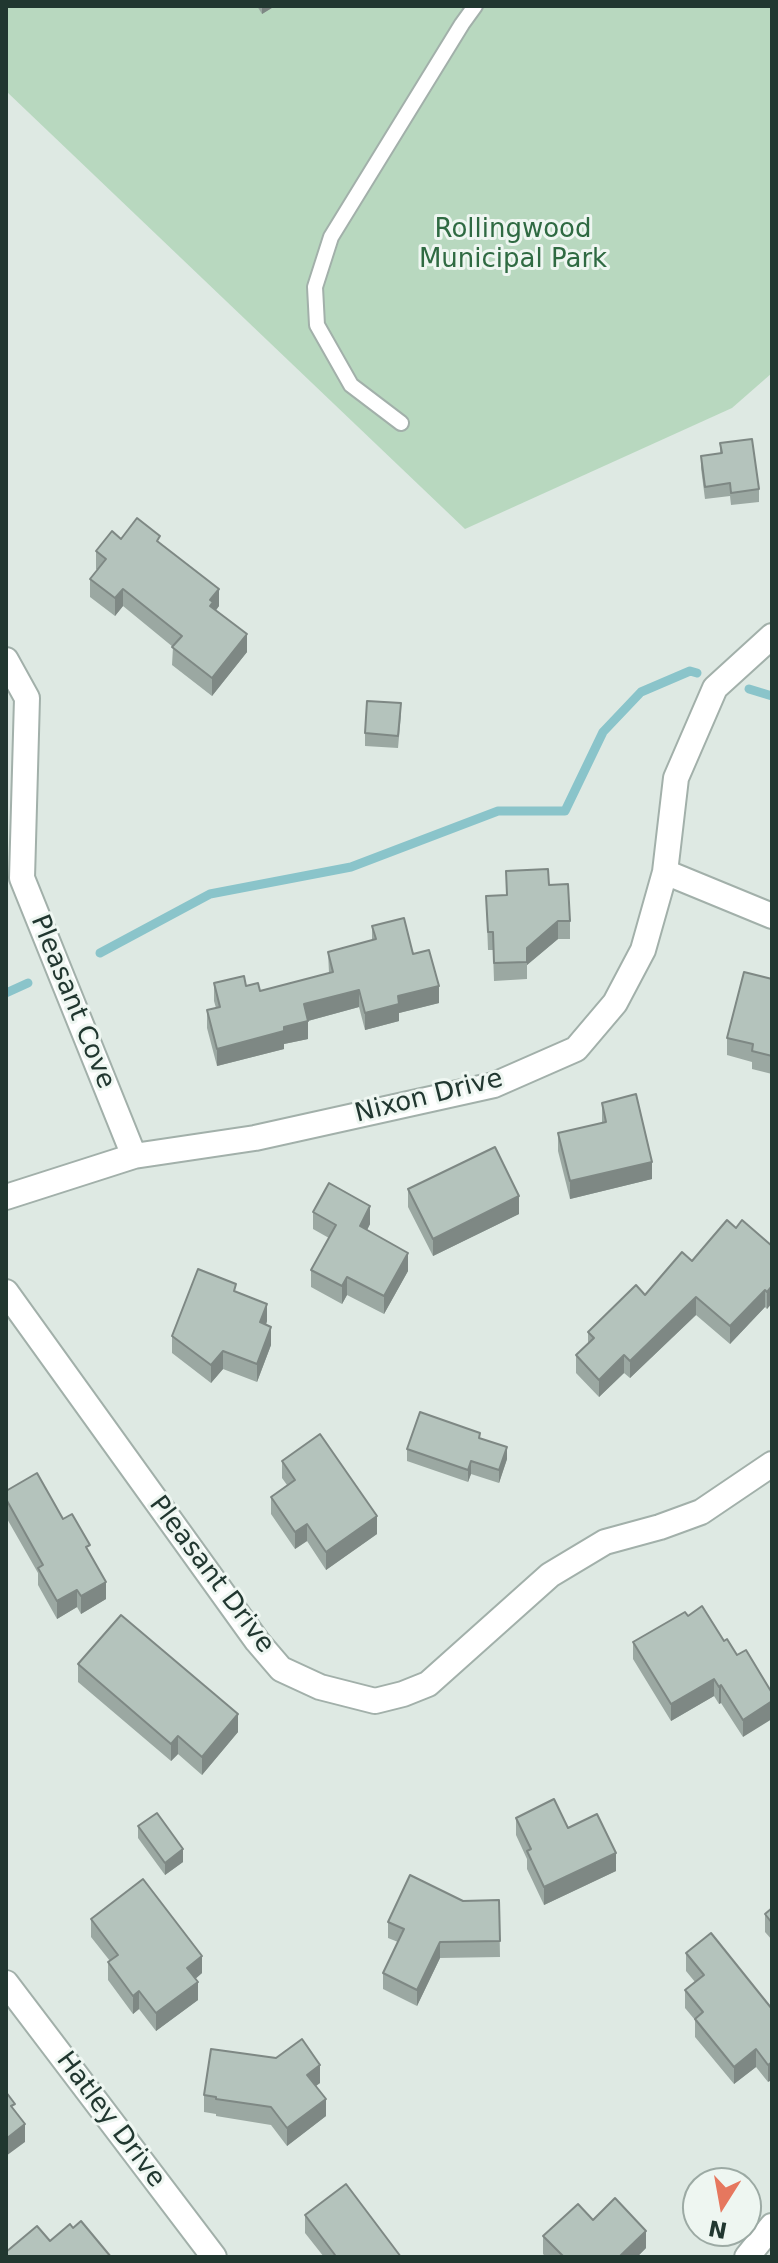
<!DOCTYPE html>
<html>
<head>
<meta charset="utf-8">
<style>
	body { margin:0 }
	#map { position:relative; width:778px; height:2263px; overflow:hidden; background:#dee9e3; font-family:"DejaVu Sans",sans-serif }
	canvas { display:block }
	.frame { position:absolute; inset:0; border:8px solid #213730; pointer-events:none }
	.north { position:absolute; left:682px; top:2167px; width:80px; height:80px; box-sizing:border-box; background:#eef6f1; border:2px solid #9caaa4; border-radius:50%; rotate:191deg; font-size:22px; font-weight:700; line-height:32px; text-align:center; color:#213730 }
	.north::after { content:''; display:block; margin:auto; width:28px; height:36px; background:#e6775e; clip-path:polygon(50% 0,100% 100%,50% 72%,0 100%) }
</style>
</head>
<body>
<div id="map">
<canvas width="778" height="2263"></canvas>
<div class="frame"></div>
<div class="north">N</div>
</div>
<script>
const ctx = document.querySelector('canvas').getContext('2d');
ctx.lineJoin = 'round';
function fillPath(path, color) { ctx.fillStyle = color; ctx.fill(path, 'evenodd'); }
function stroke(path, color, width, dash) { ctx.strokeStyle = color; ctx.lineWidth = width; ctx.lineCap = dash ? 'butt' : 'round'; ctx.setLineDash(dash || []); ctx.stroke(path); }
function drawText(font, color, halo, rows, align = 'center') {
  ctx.font = font + ' "DejaVu Sans",sans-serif'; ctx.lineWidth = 6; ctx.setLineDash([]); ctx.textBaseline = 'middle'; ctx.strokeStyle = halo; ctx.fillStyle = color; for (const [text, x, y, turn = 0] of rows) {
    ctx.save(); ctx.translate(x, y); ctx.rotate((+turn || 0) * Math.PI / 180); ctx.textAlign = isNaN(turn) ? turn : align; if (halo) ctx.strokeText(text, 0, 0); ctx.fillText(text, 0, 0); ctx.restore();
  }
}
fillPath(new Path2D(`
	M6,6h766v367l-40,35 -267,121 -459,-438z`), '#b8d8bf');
stroke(new Path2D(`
	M749,689l23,7
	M100,953l110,-59 141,-27 147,-56h67l38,-79 38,-40 49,-21 7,2
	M6,993l22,-10`), '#8ac4ca', 9);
const service = new Path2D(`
	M401,423l-50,-38 -34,-60 -2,-38 16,-50 131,-213 13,-18`);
const minor = new Path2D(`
	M6,660l21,38 -5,180 112,278
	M665,872l107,44
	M6,1197l128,-41 121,-18 239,-53 82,-36 39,-46 28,-53 22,-78 11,-94 39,-90 57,-52
	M6,1292l251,349 24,28 39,18 55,14 28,-7 25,-10 122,-109 55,-33 55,-15 41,-15 71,-48
	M6,1983l208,274
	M747,2257l25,-31`);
stroke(service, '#a2b0aa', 18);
stroke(minor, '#a2b0aa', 28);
stroke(service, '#fff', 14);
stroke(minor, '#fff', 24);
fillPath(new Path2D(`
	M257,6h18l-13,8z
	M720,443l39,46v13l-28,3 -1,-9 -25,3 -4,-31v-12l19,-2z
	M121,539l39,5 59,62 -3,4 31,42 -35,44 -40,-31 1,-18 -50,-41 -8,10 -25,-19v-18l7,-9 -1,-1v-18z
	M401,715l-3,33 -33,-2v-13z
	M506,871l43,14 21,36v18h-12l-31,26v14l-33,2 -1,-31h-5l-2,-54 20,-1z
	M372,926l41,28 26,49 -40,10v8l-34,9 -6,-23 -51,14v18l-24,5v5l-67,17 -10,-38v-18l9,-2 -2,-7v-18l32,3 14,5 69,-18 -1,-21 44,-12z
	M772,979v95l-20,-5v-7l-25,-7v-17z
	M602,1103l50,76 -82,20 -12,-48v-18l44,-10z
	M408,1189l111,25 -86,42 -25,-49z
	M313,1212l57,12 -3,6 41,41 -24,43 -37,-19 -5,9 -31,-17v-17l18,-32 -16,-9z
	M736,1228l36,18v57l-5,6 -2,-2 -35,37 -34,-29 -66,63 -6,-5 -25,24 -23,-24v-18l12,-12v-11l57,-37z
	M236,1292l31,29 -1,4 5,20 -14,37 -34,-13 -12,14 -39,-30v-17z
	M480,1438l27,21 -8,24 -28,-9 -3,8 -61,-21v-12z
	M282,1461l95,73 -51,36 -19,-29 -12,8 -24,-35v-17l16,-12 -5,-7z
	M6,1491l57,28 27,34 16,46 -25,15 -4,-7 -20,12 -19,-34v-12l-32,-56z
	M772,1548v23l-2,-4v-17z
	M688,1616l36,25 13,14 9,-5 -3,87 -22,-34 -2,1 -5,-8 -43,25 -38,-62v-17z
	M78,1664l160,68 -36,43 -24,-21 -7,7 -93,-79z
	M516,1818l52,10 48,43 -72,34 -17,-36v-10l-11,-24z
	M138,1826l45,36 -18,13 -27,-37z
	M499,1900l1,57 -60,1 -23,48 -34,-17v-16l15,-31 -10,-4v-16l75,-21z
	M772,1908v32l-7,-8v-18z
	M91,1919l111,54 -7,6 3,21 -42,31 -17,-22 -6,5 -25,-34v-18l2,-1 -19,-24z
	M686,1953l86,56 -4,73 -12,-15 -22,17 -39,-47v-17l-10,-12v-18l10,-8 -9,-11z
	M320,2083l-4,3 10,30 -39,30 -16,-21 -55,-9v-2l-12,-2v-17z
	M305,2215l96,42h-77l-19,-24z
	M543,2236l103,12 -9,9h-91l-3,-3z`), '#9ba8a2');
fillPath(new Path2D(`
	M262,6h13l-13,8z
	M123,589v17l-8,10v-18z
	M219,589v17l-6,8 -3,9v-23z
	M247,634v18l-35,44v-18z
	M558,921v18l-31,26v-17z
	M439,986v17l-40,10v8l-34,9v-17l33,-17z
	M359,990v17l-55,15v-18z
	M308,1021v18l-24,5v5l-67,17v-17l67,-22z
	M652,1162v17l-82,20v-18z
	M519,1196v18l-86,42v-17z
	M370,1206v18l-10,20v-18z
	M408,1253v18l-24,43v-18z
	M347,1277v18l-5,9v-18z
	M772,1286v17l-5,6v-17z
	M765,1290v17l-35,37v-18z
	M696,1297v18l-66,63v-17z
	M267,1304v17l-7,19v-18z
	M271,1327v18l-14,37v-18z
	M223,1351v18l-12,14v-18z
	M624,1355v18l-25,24v-17z
	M507,1447v12l-8,24v-13z
	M471,1461v13l-3,8v-12z
	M377,1516v18l-51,36v-18z
	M307,1524v17l-12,8v-17z
	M106,1582v17l-25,15v-18z
	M77,1590v17l-20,12v-18z
	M714,1679v17l-43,25v-17z
	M721,1685v18l-2,1v-17z
	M772,1701v18l-29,18v-17z
	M238,1714v18l-36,43v-18z
	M178,1736v18l-7,7v-17z
	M183,1849v13l-18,13v-12z
	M616,1853v18l-72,34v-18z
	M440,1942v16l-23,48v-16z
	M202,1956v17l-15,13v-18z
	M198,1982v18l-42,31v-18z
	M139,1991v18l-6,5v-18z
	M756,2049v18l-22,17v-17z
	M772,2062v18l-4,2v-17z
	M320,2065v18l-13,9v-17z
	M326,2099v17l-39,30v-18z
	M25,2124v18l-19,14v-17z
	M646,2231v17l-9,9h-18z`), '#7e8884');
const building = new Path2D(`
	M752,439l7,50 -28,4 -1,-10 -25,4 -4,-31 21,-3 -2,-10z
	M137,518l23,18 -3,5 62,48 -9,11 3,2 -3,4 37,28 -35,44 -40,-31 10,-11 -59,-47 -8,9 -25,-19 16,-20 -10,-8 16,-20 9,8z
	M367,701l34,2 -3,33 -33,-3z
	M548,869l1,16 19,-1 2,37h-12l-31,27v14l-33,1 -1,-31h-5l-2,-36 21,-1 -1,-24z
	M404,918l9,36 16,-4 10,36 -41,10 1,8 -34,9 -6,-23 -55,14 4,17 -24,6v4l-67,18 -10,-39 13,-3 -6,-24 30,-7 2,10 12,-3 2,8 73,-19 -5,-20 48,-13 -4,-13z
	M744,972l28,7v77l-20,-5 1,-7 -26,-6z
	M636,1094l16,68 -82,19 -12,-48 48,-11 -4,-19z
	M495,1147l24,49 -86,43 -25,-50z
	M329,1183l41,23 -10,20 48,27 -24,43 -37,-19 -5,9 -31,-16 25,-45 -23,-13z
	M727,1220l9,8 6,-8 30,26v40l-5,6 -2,-2 -35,36 -34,-29 -66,64 -6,-6 -25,25 -23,-25 18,-17 -6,-6 48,-47 9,10 37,-43 10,9z
	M198,1269l38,15 -2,7 33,13 -7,18 11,5 -14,37 -34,-13 -12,14 -39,-29z
	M420,1412l60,21 -1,5 28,9 -8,23 -28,-9 -3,9 -61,-21z
	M320,1434l57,82 -51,36 -19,-28 -12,8 -24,-35 24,-17 -13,-19z
	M37,1473l26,46 9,-5 18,31 -4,2 20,35 -25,14 -4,-6 -20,11 -19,-33 5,-3 -37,-66v-8z
	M702,1606l22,35 3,-2 10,16 9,-5 26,43v8l-29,19 -22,-35 -2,2 -5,-8 -43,25 -38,-62 52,-30 3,4z
	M121,1615l117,99 -36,43 -24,-21 -7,8 -93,-80z
	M554,1799l14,29 29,-14 19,39 -72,34 -17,-36 4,-2 -15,-31z
	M157,1813l26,36 -18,14 -27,-37z
	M410,1875l53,26 36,-1 1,41 -60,1 -23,48 -34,-17 21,-44 -16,-7z
	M143,1879l59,77 -15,12 11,14 -42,31 -17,-22 -6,5 -25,-34 10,-7 -27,-36z
	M772,1908v15l-7,-9z
	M711,1933l61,76v53l-4,3 -12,-16 -22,18 -39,-48 8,-7 -18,-22 19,-15 -18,-22z
	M302,2039l18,26 -13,10 19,24 -39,29 -16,-21 -55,-8v-2l-12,-2 7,-46 65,9z
	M6,2092l9,12 -4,2 14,18 -19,15z
	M346,2184l55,73h-69l3,-2 -30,-40z
	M615,2198l31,33 -27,26h-55l-21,-21 35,-32 15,16z
	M81,2221l30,36h-105v-5l31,-26 13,15 20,-17 3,4z`);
fillPath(building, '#b4c3bc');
stroke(building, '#7e8884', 2);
drawText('26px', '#2f6a42', '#eef6f1', [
	["Rollingwood",513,230],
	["Municipal Park",513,260]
]);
drawText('26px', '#213730', '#eef6f1', [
	["Pleasant Cove",72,1002,68],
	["Nixon Drive",429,1097,-14],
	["Pleasant Drive",211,1575,53],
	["Hatley Drive",110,2120,53]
]);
</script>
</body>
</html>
